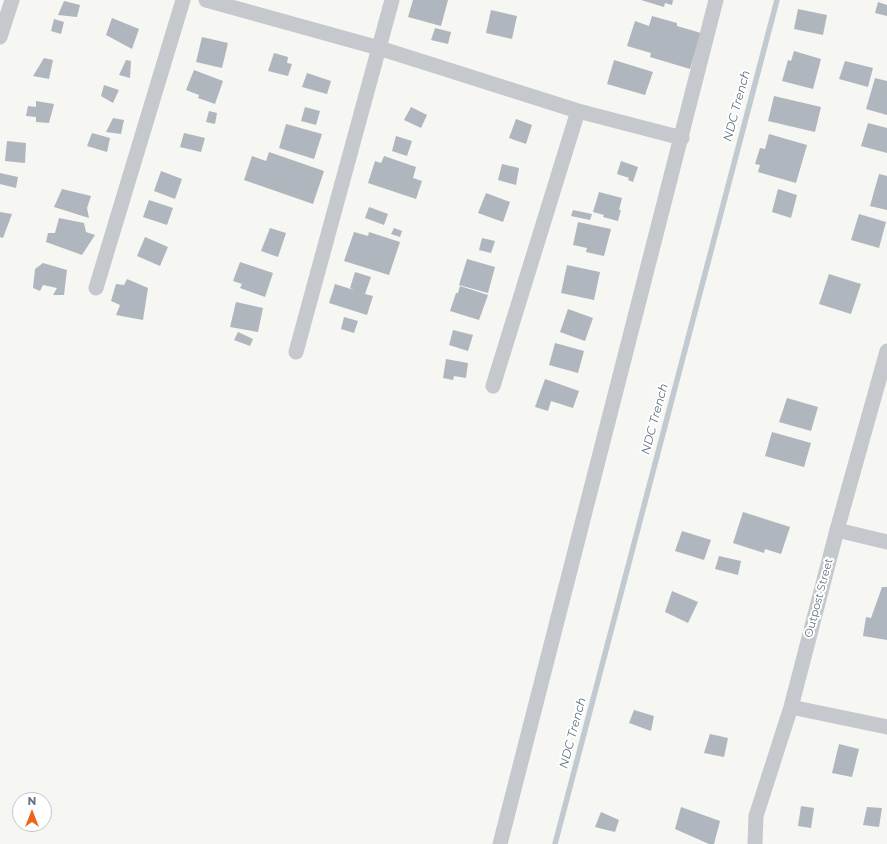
<!DOCTYPE html>
<html>
<head>
<meta charset="utf-8">
<style>
	body { margin:0 }
	#map { position:relative; width:887px; height:844px; overflow:hidden; background:#f6f6f2; font-family:Montserrat,sans-serif }
	canvas { display:block }
	.north { position:absolute; left:12px; top:792px; width:40px; height:40px; box-sizing:border-box; background:#fff; border:1px solid #c1c7ce; border-radius:50%; rotate:0deg; font-size:11px; font-weight:700; line-height:16px; text-align:center; color:#637285 }
	.north::after { content:''; display:block; margin:auto; width:14px; height:18px; background:#eb651d; clip-path:polygon(50% 0,100% 100%,50% 72%,0 100%) }
</style>
</head>
<body>
<div id="map">
<canvas width="887" height="844"></canvas>
<div class="north">N</div>
</div>
<script>
const ctx = document.querySelector('canvas').getContext('2d');
ctx.lineJoin = 'round';
function stroke(path, color, width, dash) { ctx.strokeStyle = color; ctx.lineWidth = width; ctx.lineCap = dash ? 'butt' : 'round'; ctx.setLineDash(dash || []); ctx.stroke(path); }
function fillPath(path, color) { ctx.fillStyle = color; ctx.fill(path, 'evenodd'); }
function drawText(font, color, halo, rows, align = 'center') {
  ctx.font = font + ' Montserrat,sans-serif'; ctx.lineWidth = 4; ctx.setLineDash([]); ctx.textBaseline = 'middle'; ctx.strokeStyle = halo; ctx.fillStyle = color; for (const [text, x, y, turn = 0] of rows) {
    ctx.save(); ctx.translate(x, y); ctx.rotate((+turn || 0) * Math.PI / 180); ctx.textAlign = isNaN(turn) ? turn : align; if (halo) ctx.strokeText(text, 0, 0); ctx.fillText(text, 0, 0); ctx.restore();
  }
}
stroke(new Path2D(`
	M555,844l222,-844`), '#c1cad0', 5.5);
fillPath(new Path2D(`
	M413,0h35l-7,26 -33,-9z
	M641,0h32l-1,5 -7,-2 -1,4z
	M64,1l16,4 -3,12 -19,-2z
	M878,2l9,3v11l-12,-3z
	M798,9l29,6 -4,20 -29,-6z
	M491,10l26,6 -5,23 -26,-6z
	M652,16l25,7v3l24,7 -11,36 -40,-12 1,-4 -24,-7 8,-25 14,5z
	M112,18l27,11 -7,20 -26,-14z
	M54,19l10,3 -3,12 -10,-3z
	M435,28l16,4 -3,12 -17,-4z
	M202,37l26,6 -6,25 -26,-6z
	M794,51l27,8 -8,30 -31,-8 6,-21 3,1z
	M274,53l14,4 -1,6 5,1 -4,12 -20,-5z
	M44,58l9,2 -4,19 -16,-3z
	M126,60l5,1 -1,17 -11,-3z
	M614,60l39,12 -8,23 -38,-11z
	M845,61l28,7 -5,19 -29,-8z
	M194,70l29,11 -8,23 -17,-6 1,-3 -13,-5z
	M307,73l24,8 -4,13 -25,-7z
	M875,78l12,3v34l-21,-6z
	M104,85l15,5 -6,13 -12,-7z
	M774,96l47,11 -6,25 -47,-11z
	M36,101l18,3 -5,19 -13,-1v-5l-10,-1 2,-10 8,1z
	M305,107l15,4 -4,14 -15,-4z
	M411,107l16,8 -6,13 -17,-8z
	M209,111l8,2 -2,11 -9,-2z
	M113,118l11,2 -3,14 -15,-2z
	M516,119l16,6 -6,19 -17,-6z
	M868,123l19,5v25l-26,-7z
	M286,124l36,10 -8,25 -35,-11z
	M92,133l18,5 -3,14 -20,-6z
	M184,133l21,5 -4,14 -21,-5z
	M769,134l38,11 -11,38 -38,-11 2,-7 -5,-1 5,-16 5,1z
	M396,136l16,5 -5,15 -15,-5z
	M7,141l19,2 -1,20 -20,-2z
	M269,152l55,19 -11,33 -69,-24 8,-24 14,5z
	M384,156l32,11 -3,11 9,3 -6,18 -48,-16 7,-22 6,2z
	M621,161l17,6 -5,15 -5,-2 1,-2 -12,-4z
	M502,164l17,4 -3,17 -18,-5z
	M161,171l21,8 -7,20 -21,-8z
	M0,173l18,4 -2,11 -16,-4z
	M879,174l8,2v34l-17,-4z
	M62,189l29,7 -4,12 2,10 -35,-11z
	M778,189l19,6 -6,23 -19,-6z
	M599,192l23,6 -3,12h2l-3,11 -15,-4 1,-2 -11,-3z
	M486,193l24,9 -7,20 -25,-9z
	M149,200l24,8 -6,17 -24,-8z
	M369,207l19,7 -4,11 -19,-7z
	M573,210l19,4 -2,6 -19,-4z
	M0,212l12,2 -9,24 -3,-1z
	M859,214l27,8 -7,26 -28,-8z
	M59,218l25,5 2,9 9,3 -13,20 -36,-13 2,-9h7z
	M578,222l33,7 -7,27 -18,-4 1,-4 -14,-3z
	M270,228l16,5 -8,24 -17,-6z
	M394,228l8,3 -2,6 -9,-3z
	M354,232l14,4 1,-4 31,10 -11,33 -45,-14z
	M145,237l23,10 -8,19 -23,-10z
	M482,238l13,3 -4,12 -12,-3z
	M467,259l28,8 -7,26 -29,-8z
	M240,262l33,11 -8,24 -25,-9 2,-4 -9,-3z
	M43,263l24,7 -3,25h-11l4,-7 -14,-3 -3,6 -7,-3 2,-19z
	M567,265l33,7 -6,28 -33,-7z
	M355,272l16,5 -6,17 8,2 -6,19 -38,-12 6,-19 19,6 -4,-2z
	M829,274l32,10 -10,30 -32,-10z
	M127,279l21,9 -5,32 -27,-5 4,-10 -9,-4 5,-17 8,1z
	M460,286l28,9 -9,25 -29,-9 6,-18h2z
	M236,302l27,6 -5,24 -28,-5z
	M568,309l25,9 -8,23 -25,-9z
	M344,317l14,4 -4,12 -13,-4z
	M453,330l20,5 -5,16 -19,-6z
	M238,332l15,7 -3,7 -16,-6z
	M555,343l29,8 -6,22 -29,-8z
	M446,359l22,4 -2,15 -12,-2 -1,4 -10,-2z
	M545,379l34,12 -6,17 -22,-7 -3,10 -13,-4z
	M787,398l31,9 -7,24 -32,-9z
	M772,432l39,11 -7,24 -39,-11z
	M743,512l47,15 -9,27 -16,-5 -1,4 -31,-10z
	M682,531l29,9 -7,20 -29,-9z
	M719,556l22,5 -3,14 -23,-6z
	M882,587h5v53l-24,-4 3,-19 5,1z
	M672,591l26,11 -10,21 -23,-11z
	M634,710l20,6 -3,15 -22,-8z
	M710,734l18,4 -4,19 -20,-4z
	M839,744l20,5 -7,28 -20,-4z
	M801,806l13,2 -3,20 -13,-2z
	M681,807l39,14 -6,23h-5l-34,-15z
	M867,807l15,1 -3,19 -16,-2z
	M601,812l18,8 -4,12 -20,-5z`), '#b0b6bd');
stroke(new Path2D(`
	M206,0l173,48 199,63 104,27
	M0,37l12,-37
	M96,288l87,-288
	M296,352l96,-352
	M493,386l85,-275
	M837,530l50,12
	M791,707l96,20
	M500,844l216,-844
	M755,844l1,-28 35,-109 46,-177 50,-179`), '#c5c8cc', 15);
drawText('11px', '#637285', '#fff', [
	["Outpost Street",819,598,-75]
]);
drawText('italic 12px', '#5f7482', '#fff', [
	["NDC Trench",737,106,-75],
	["NDC Trench",655,419,-75],
	["NDC Trench",573,733,-75]
]);
</script>
</body>
</html>
